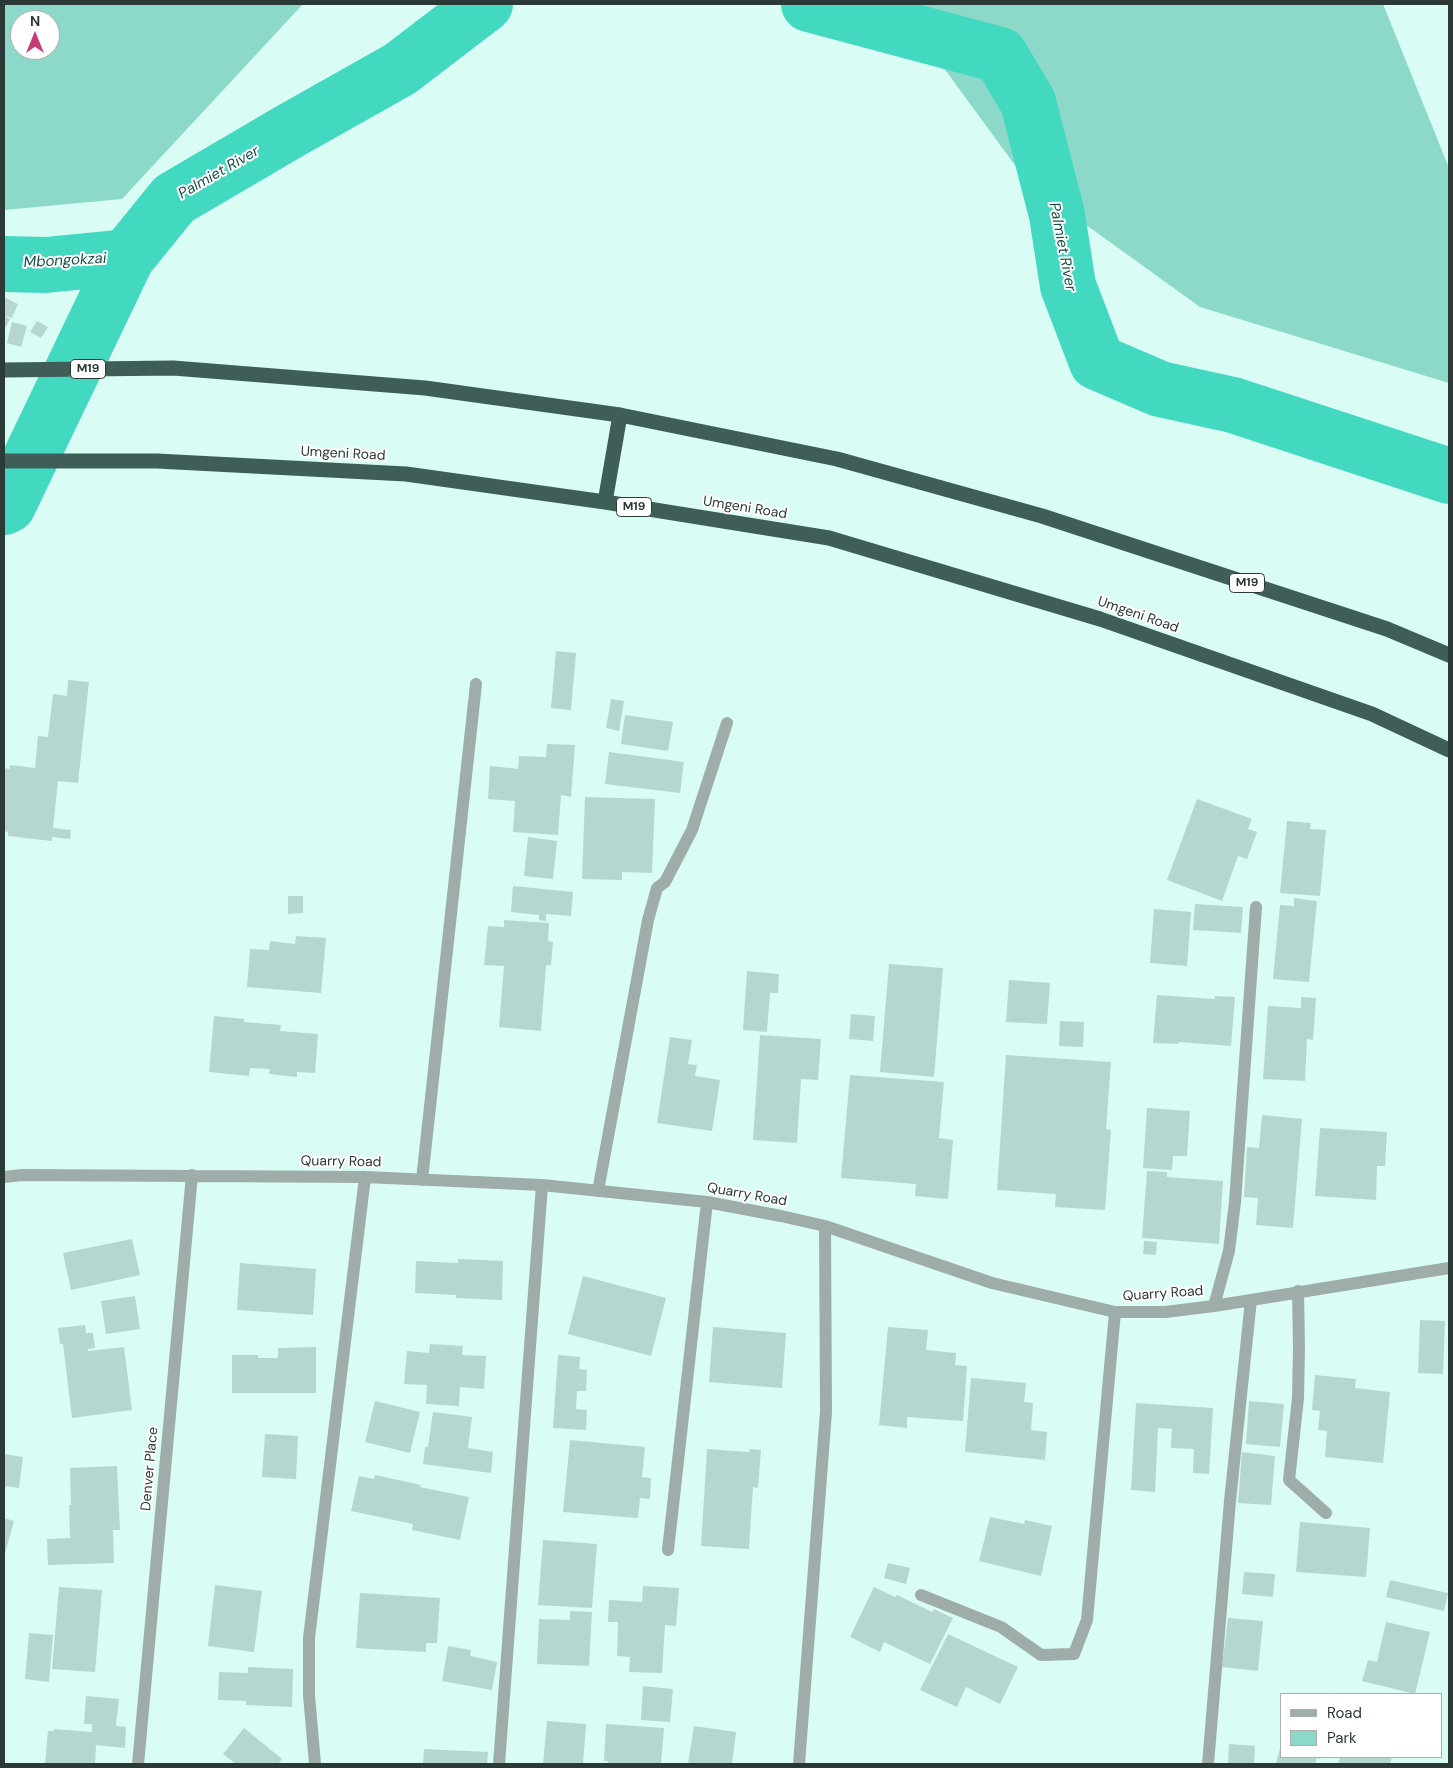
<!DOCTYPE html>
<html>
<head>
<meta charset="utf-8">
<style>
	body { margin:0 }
	#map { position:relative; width:1453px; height:1768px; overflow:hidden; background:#d9fcf4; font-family:"DM Sans",sans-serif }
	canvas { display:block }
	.frame { position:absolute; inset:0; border:5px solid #2c3a37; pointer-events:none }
	.legend { position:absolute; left:1280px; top:1693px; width:162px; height:65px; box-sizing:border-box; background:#fff; border:1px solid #abb0af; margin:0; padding:6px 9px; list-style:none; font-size:15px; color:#2c3a37 }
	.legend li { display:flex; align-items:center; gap:10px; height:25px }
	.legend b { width:25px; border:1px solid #abb0af }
	.north { position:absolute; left:10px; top:10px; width:50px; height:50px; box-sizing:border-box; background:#fff; border:1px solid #abb0af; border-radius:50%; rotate:0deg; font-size:14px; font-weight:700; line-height:20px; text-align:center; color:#2c3a37 }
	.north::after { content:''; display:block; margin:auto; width:18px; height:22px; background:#c63c74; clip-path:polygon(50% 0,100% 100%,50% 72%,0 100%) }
</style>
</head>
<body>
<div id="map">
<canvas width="1453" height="1768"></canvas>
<div class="frame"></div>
<ul class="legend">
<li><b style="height:6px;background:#9fadaa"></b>Road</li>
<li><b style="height:14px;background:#8cd9c9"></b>Park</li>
</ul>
<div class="north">N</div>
</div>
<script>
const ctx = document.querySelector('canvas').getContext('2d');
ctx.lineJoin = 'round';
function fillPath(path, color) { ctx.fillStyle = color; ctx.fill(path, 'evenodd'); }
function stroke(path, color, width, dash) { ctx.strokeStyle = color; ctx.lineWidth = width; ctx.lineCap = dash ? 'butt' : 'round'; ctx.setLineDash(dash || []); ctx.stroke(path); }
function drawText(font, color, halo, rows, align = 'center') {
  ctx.font = font + ' "DM Sans",sans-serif'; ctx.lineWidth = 4; ctx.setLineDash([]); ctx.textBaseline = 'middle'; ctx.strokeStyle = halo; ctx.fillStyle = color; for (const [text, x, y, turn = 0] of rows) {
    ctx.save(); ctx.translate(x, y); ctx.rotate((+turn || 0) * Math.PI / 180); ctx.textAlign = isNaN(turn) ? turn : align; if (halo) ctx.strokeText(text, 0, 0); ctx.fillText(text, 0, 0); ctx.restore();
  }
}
fillPath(new Path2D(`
	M4,4h299l-181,195 -118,11zM20,20h30v30h-30z
	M897,4h486l66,164v215l-249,-76 -172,-124z`), '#8cd9c9');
stroke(new Path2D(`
	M809,4l191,51 28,47 29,113 11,71 29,76 63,27 73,16 216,71
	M4,264l42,1 81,-8
	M4,507l4,-2 119,-248 47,-58 116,-68 110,-62 85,-65`), '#43d9c1', 56);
fillPath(new Path2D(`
	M4,297l14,7 -6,14 -8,-3z
	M4,315l6,4 -4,8 -2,-1z
	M37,321l11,6 -7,11 -11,-6z
	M12,322l15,4 -6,21 -14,-4z
	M556,651l20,2 -5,57 -20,-2z
	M68,680l21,2 -11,101 -20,-2 -5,47 18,2 -1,9 -18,-2v4l-44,-5v-4l-4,-1v-63l6,1v-4l25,3 3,-32 10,1 5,-43 14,2z
	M611,699l13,2 -5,30 -13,-3z
	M625,715l48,7 -5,29 -47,-7z
	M547,744l28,1 -4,52 -10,-2 -3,40 -45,-3 2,-31 -27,-2 2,-33 28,3 1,-13 27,1z
	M609,752l75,10 -4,31 -75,-9z
	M585,797l70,2 -3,74 -30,-1v8l-40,-1z
	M1197,799l55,20 -4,10 9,3 -10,27 -9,-3 -16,45 -55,-21z
	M1287,821l24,2 -1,6 16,1 -6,66 -40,-3z
	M528,837l29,4 -4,38 -29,-3z
	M513,886l60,6 -2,24 -25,-2v7l-7,-1v-5l-28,-3z
	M288,896h15v17l-15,1z
	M1294,898l23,3 -8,81 -36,-3 7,-74 14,1z
	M1195,904l48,3 -2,26 -48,-3z
	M1154,909l37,3 -4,54 -37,-3z
	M504,920l45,3 -1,18 5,1 -2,23h-5l-5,66 -42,-4 5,-61 -20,-1 4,-39 16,1z
	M296,936l30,2 -5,55 -74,-6 3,-38 19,1 1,-9 25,3z
	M889,964l54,4 -9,109 -54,-5z
	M747,971l32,3 -1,19h-8l-3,39 -24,-2z
	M1009,980l41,3 -3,41 -41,-2z
	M1157,995l58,4v-3l20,1 -4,49 -52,-4 -1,2 -25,-1z
	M1301,997l15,1 -3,42 -6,-1 -2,42 -42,-2 5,-73 33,2z
	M851,1014l24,2 -2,25 -24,-2z
	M214,1016l30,3v3l37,3 -1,6 38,3 -3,39 -18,-1v5l-28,-3 1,-5 -20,-1 -1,8 -40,-4z
	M1060,1021l24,1 -1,25 -24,-1z
	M760,1035l61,4 -3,41 -17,-1 -4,64 -44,-3z
	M670,1037l22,3 -4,24 9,1 -2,11 25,4 -8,51 -55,-8z
	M1006,1055l105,7 -5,67 5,1 -6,80 -50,-3 1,-13 -59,-4z
	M850,1075l94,7 -5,56 14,2 -5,59 -33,-3 1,-12 -75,-6z
	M1147,1108l43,3 -3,45h-14l-1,14 -29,-2z
	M1262,1115l40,4 -9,109 -37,-3 2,-27 -14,-1 3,-50 12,1z
	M1320,1128l67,4 -2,34h-8l-1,34 -61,-4z
	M1147,1171l20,1v5l56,4 -4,63 -77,-6z
	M132,1239l8,36 -69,15 -8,-37z
	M1144,1241l13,1 -1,13 -13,-1z
	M458,1259l45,2 -1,39 -46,-2v-3l-41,-2 1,-32 42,2z
	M240,1263l76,6 -3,46 -76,-5z
	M583,1276l83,22 -15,58 -83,-22z
	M135,1296l5,33 -34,5 -5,-33z
	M1420,1320l25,1 -2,53 -25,-1z
	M85,1325l1,8h7l2,15 -7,1v2l36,-4 8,63 -60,8 -9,-74h-3l-2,-16z
	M713,1327l73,6 -4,55 -73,-6z
	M888,1327l40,3 -2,20 30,3 -1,12 12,1 -4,55 -56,-4v11l-28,-3z
	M430,1344l33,2 -1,9 24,1 -2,33 -24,-2 -1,19 -33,-2 1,-19 -23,-1 3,-33 22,2z
	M316,1347v46h-84v-38h26v3h20v-10z
	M558,1355l22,2 -1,12 8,1 -1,21h-9l-1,18 11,1 -1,20 -33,-2z
	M1315,1375l41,4 -1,9 35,4 -7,71 -58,-6 2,-26 -9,-1 2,-19 -8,-1z
	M971,1378l55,5 -2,19 9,1 -2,27 16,2 -2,28 -80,-8z
	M375,1401l45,11 -10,41 -45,-11z
	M1249,1401l35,3 -4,43 -34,-3z
	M1136,1403l77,5 -4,66 -16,-1 1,-24 -23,-1 1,-19 -14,-1 -3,64 -24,-2z
	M433,1412l39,5 -4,31 25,4 -2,21 -68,-9 2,-17h3z
	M265,1434l33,2 -2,43 -34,-2z
	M570,1440l75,7 -3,30 9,1 -1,21 -10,-1 -2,20 -75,-6z
	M707,1449l42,3 1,-3 11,1 -3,38 -5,-1 -4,62 -48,-3z
	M1242,1452l33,4 -4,49 -33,-2z
	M4,1454l19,3 -4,31 -15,-2z
	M117,1466l3,64h-7l1,33 -66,2 -1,-26 23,-1 -1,-33h2l-1,-37z
	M375,1475l46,10 -1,2 49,10 -9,43 -48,-10 1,-6 -62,-13 8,-35 15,3z
	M990,1517l34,7 1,-4 27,6 -11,50 -62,-15z
	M4,1518l10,3 -10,36z
	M1300,1522l70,6 -4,49 -70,-5z
	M543,1540l54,4 -5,64 -54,-3z
	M888,1563l22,5 -4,16 -22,-6z
	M1244,1572l31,2 -2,23 -31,-3z
	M1390,1580l58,13 -4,18 -58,-14z
	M215,1585l47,6 -8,61 -46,-6z
	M643,1586l36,2 -3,38 -11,-1 -3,48 -33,-1 1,-15 -13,-1 1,-34h-10l1,-22 33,2z
	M59,1587l43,3 -7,82 -43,-3z
	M874,1587l21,10 2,-2 35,17 2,-3 19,9 -23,46 -46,-22 -4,10 -30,-15z
	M360,1593l80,5 -3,45h-11v9l-70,-4z
	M570,1611l22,1 -3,54 -52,-2 2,-45 31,1z
	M1228,1618l35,3 -5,50 -36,-4z
	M1386,1622l44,10 -15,62 -53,-13 6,-21 9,2z
	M29,1633l24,2 -4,47 -24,-3z
	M948,1634l70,33 -18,37 -34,-17 -9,20 -37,-17z
	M448,1646l23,4 -1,6 27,6 -5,28 -50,-9z
	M248,1667l45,2 -1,38 -46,-2v-4l-28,-1 1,-28 29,1z
	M643,1686l30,3 -3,33 -29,-2z
	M86,1696l33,3 -3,27 10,1 -1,21 -29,-3 -1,19h-50l3,-33h6v-2l38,3v-8h-8z
	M547,1721l39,3 -3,40h-40z
	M606,1724l58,4 -3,36h-54l1,-3h-4z
	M694,1726l42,6 -4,32h-44z
	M244,1728l38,31 -4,5h-42l-13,-10z
	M1229,1744l26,2 -1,18h-26z
	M1281,1744l1,13h38v2l-3,-1 -2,6h-39z
	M424,1749l64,3 -1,12h-64z
	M1340,1757h52l-2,7h-52z`), '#b6d7d0');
stroke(new Path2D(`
	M4,1177l18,-2 343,2 177,8 165,17 74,14 44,10 167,57 123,29h50l49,-6 235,-38
	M422,1180l54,-496
	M598,1191l50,-271 9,-32 8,-6 27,-52 35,-107
	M1298,1291l1,57 -1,50 -9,82 37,33
	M1214,1306l15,-55 6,-49 21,-295
	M668,1550l39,-348
	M921,1595l80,32 40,28 33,-1 13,-34 28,-308
	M138,1764l54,-589
	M315,1764l-6,-69v-57l56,-461
	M499,1764l43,-579
	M799,1764l27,-352 -1,-186
	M1208,1764l22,-263 21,-201`), '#9fadaa', 12);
stroke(new Path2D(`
	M4,370l169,-2 252,20 195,27 217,44 205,57 345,113 62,26
	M4,461h153l249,13 199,28 224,36 271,81 272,95 77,36
	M605,502l15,-87`), '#405e58', 15);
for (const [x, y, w] of [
	[88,369,35],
	[634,507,35],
	[1247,583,35]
]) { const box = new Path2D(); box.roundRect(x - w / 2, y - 9.5, w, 19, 4); ctx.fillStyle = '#fff'; ctx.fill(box); stroke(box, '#2c3a37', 1); }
drawText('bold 12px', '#2c3a37', null, [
	["M19",88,369],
	["M19",634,507],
	["M19",1247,583]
]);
drawText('14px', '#2c3a37', '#fff', [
	["Umgeni Road",343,454,3],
	["Umgeni Road",745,508,9],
	["Umgeni Road",1138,615,19],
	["Quarry Road",341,1162,1],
	["Quarry Road",747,1195,10],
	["Quarry Road",1163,1294,-4],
	["Denver Place",150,1469,-85]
]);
drawText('italic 15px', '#135147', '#fff', [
	["Palmiet River",219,173,-30],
	["Palmiet River",1062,247,79],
	["Mbongokzai",65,261,-3]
]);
</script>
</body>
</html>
